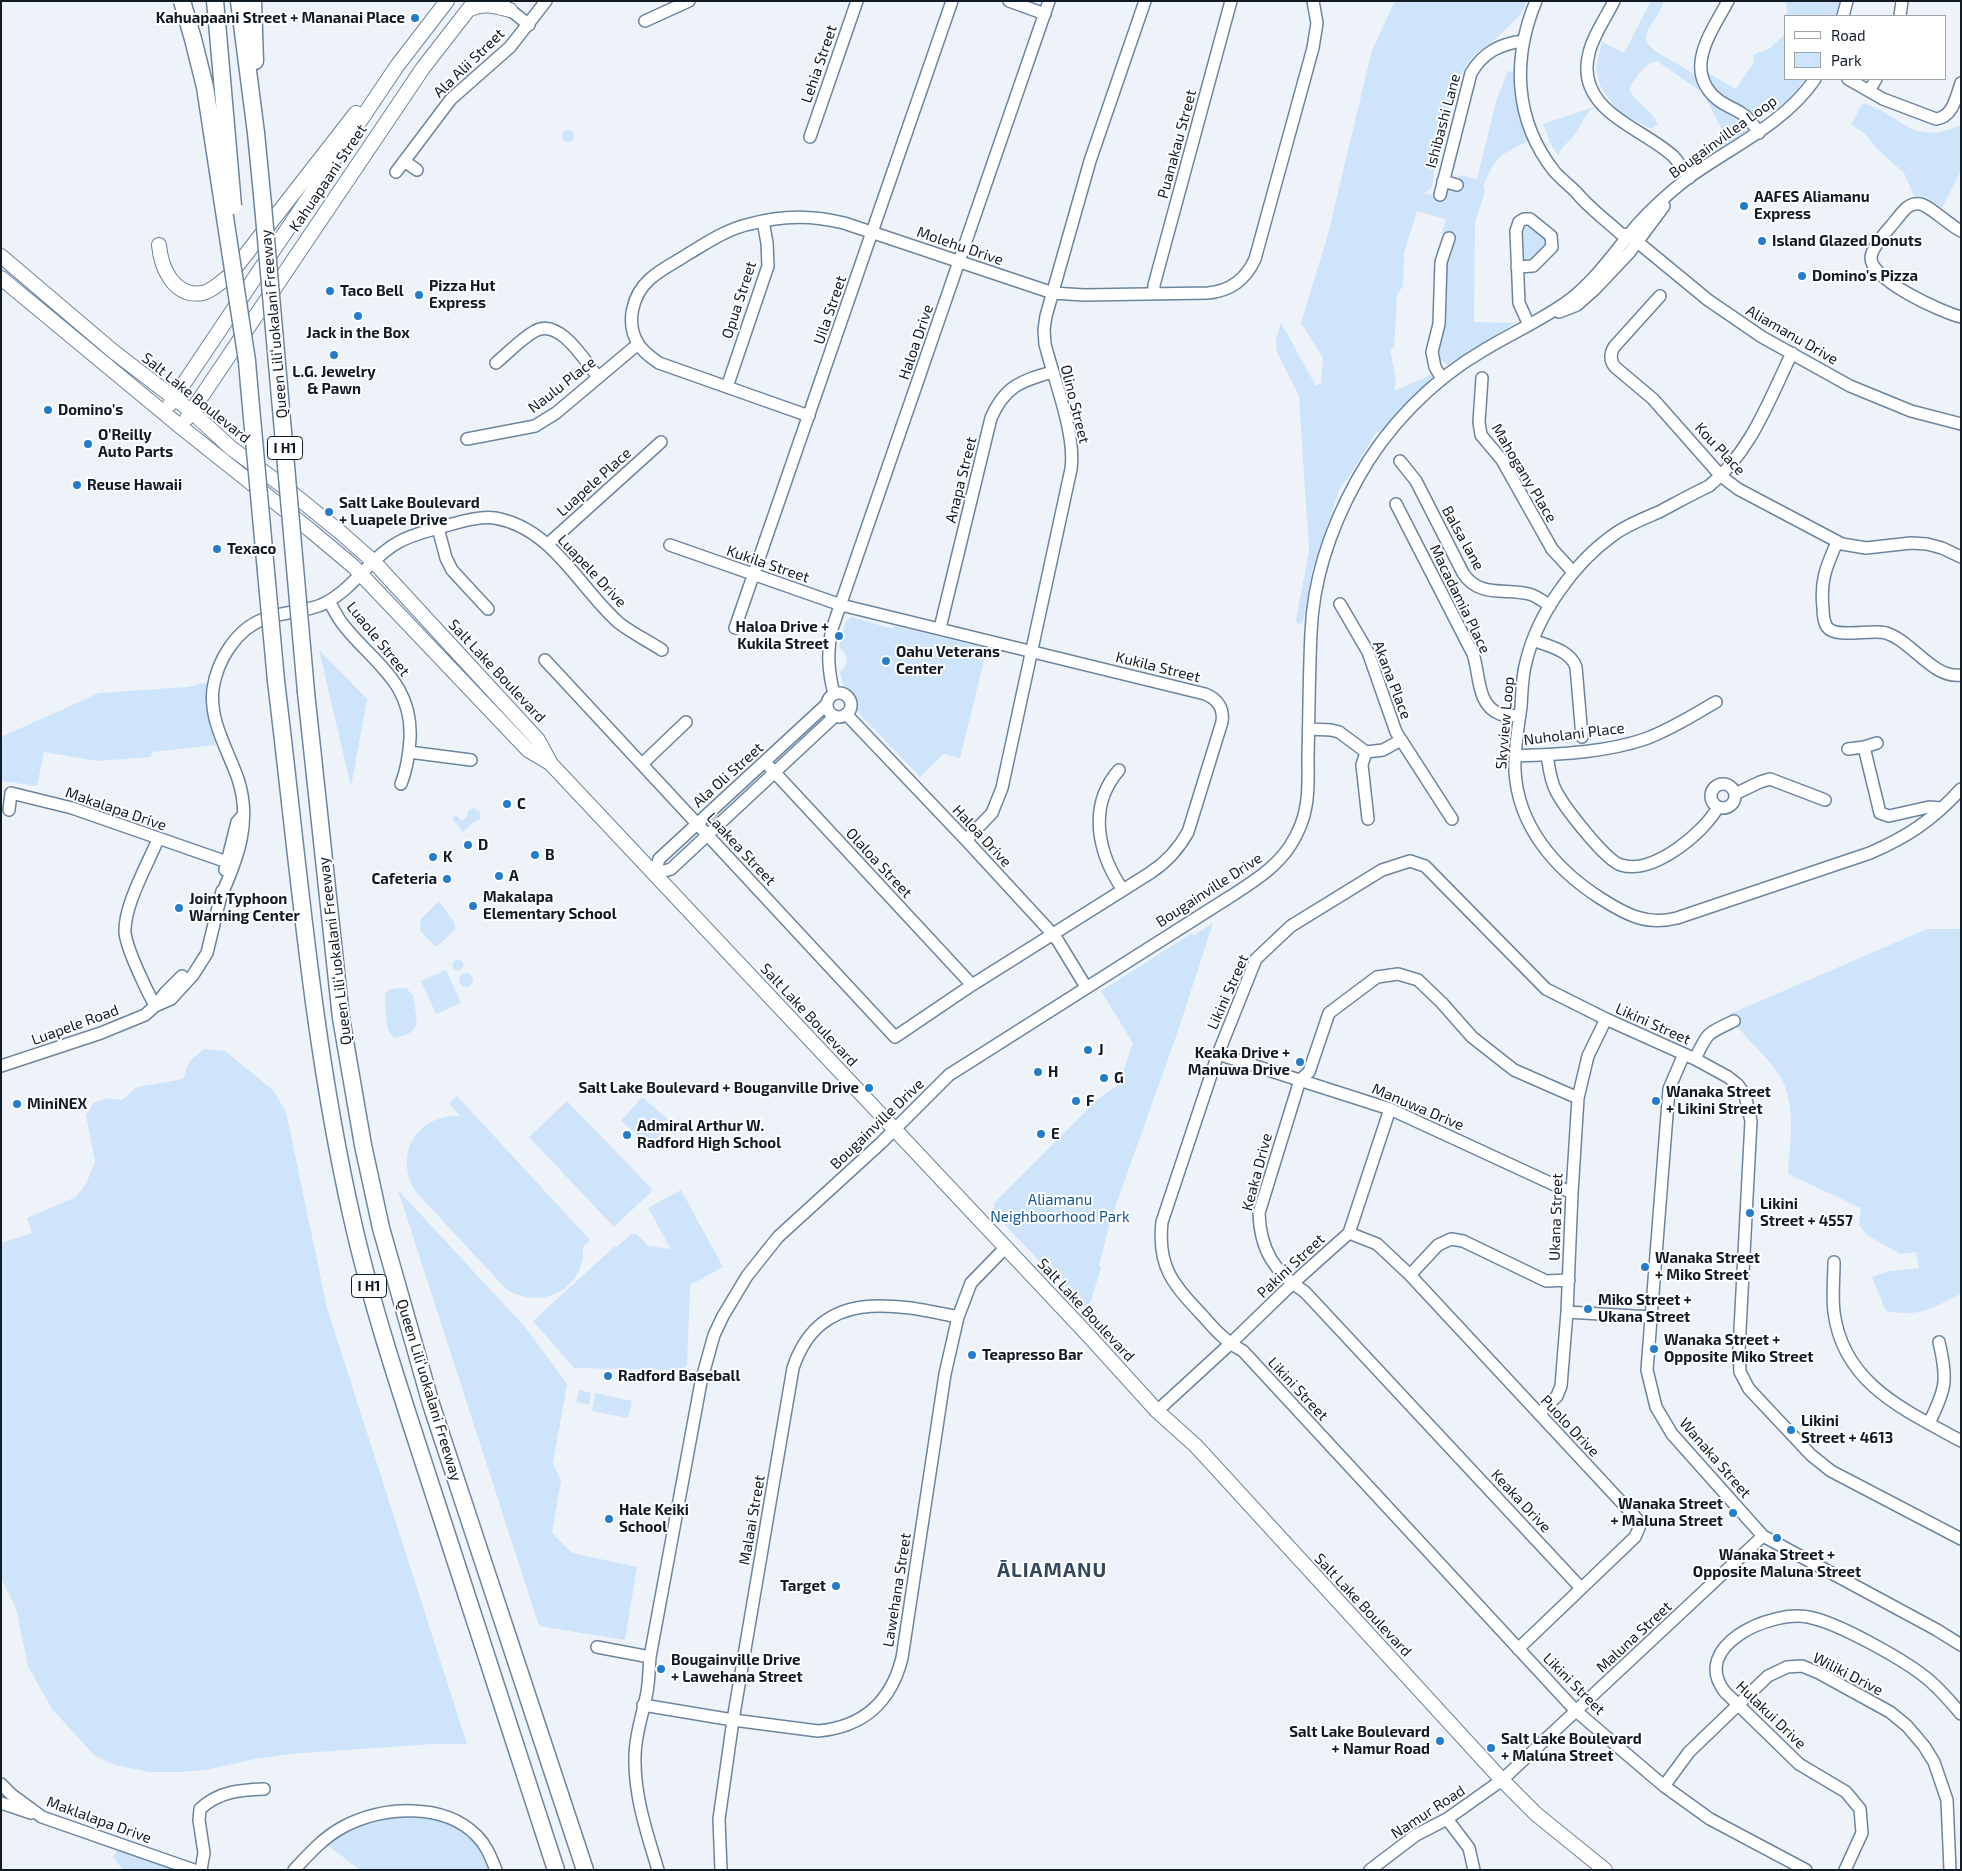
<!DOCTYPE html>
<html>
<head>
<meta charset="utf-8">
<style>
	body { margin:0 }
	#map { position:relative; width:1962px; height:1871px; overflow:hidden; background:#eef3f9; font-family:"Exo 2",sans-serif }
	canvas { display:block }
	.frame { position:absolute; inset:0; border:2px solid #111b25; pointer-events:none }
	.legend { position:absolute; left:1784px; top:15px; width:162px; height:65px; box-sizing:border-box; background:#fff; border:1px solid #a0a4a8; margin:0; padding:6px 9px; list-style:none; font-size:15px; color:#111b25 }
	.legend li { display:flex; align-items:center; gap:10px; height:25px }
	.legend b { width:25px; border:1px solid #a0a4a8 }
</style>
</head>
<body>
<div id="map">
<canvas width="1962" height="1871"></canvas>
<div class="frame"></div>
<ul class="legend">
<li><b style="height:6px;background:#fff"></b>Road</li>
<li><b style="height:14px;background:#cde4fb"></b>Park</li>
</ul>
</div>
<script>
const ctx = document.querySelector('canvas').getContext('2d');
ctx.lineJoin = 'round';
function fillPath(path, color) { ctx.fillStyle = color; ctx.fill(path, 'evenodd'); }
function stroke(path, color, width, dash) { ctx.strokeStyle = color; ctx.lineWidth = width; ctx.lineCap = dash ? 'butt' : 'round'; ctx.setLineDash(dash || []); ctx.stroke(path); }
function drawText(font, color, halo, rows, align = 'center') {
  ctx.font = font + ' "Exo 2",sans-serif'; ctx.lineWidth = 4; ctx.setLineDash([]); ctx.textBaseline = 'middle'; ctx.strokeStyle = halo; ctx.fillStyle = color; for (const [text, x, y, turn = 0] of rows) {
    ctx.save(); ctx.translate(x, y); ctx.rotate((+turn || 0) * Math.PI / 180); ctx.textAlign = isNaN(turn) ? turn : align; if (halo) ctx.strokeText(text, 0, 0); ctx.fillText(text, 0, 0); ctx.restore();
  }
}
fillPath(new Path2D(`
	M1395,1h132l-6,13 -26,26 -21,15 -9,12 -9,19 -3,13 -5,12 1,9 -8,35 -7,16 -2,16 -8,7 16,1 3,-14 14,4 2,-10 18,4 20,-81 11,-27 6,1 4,38 11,31c-29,13 -34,16 -46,46l2,5 -10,30 -1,100 41,1 -68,42 -15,-13 17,-114 -7,-4 4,-15 -29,-8 -13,42 -1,33 -6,9 -3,53 -4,1 6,32 -2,10 37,-16 1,3 -34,35 -17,21 -4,-3 -27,44 -10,13 -28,82 -8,47 -2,6 -4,1 -2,-4 13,-69 -10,-155 -22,-43 -1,-14 5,-16 35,63 5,-3 2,-25 -22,-35 27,-89 44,-184z
	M1651,1h13l-5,12 -11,17 -2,7 1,6 8,8 39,23 5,16 -42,-29c-14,4 -21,15 -28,28 8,16 22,20 29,35l-7,5 -32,-17 -18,-24 -5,-20 6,-26 22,11z
	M1786,1h53l-2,15h-50z
	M1786,33v46h19c-11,15 -24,29 -41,36l-11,-5 -1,6 -28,-12 -23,-35 35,20 18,-27 -1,-7 17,-7z
	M1706,99h4c8,5 35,19 38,28 1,4 -2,7 -5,10l-45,28 -4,2 -7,-5 35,-22 1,-8z
	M1863,103c42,13 47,44 98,22v46l-19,37 -16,-11 -12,-1 -10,-23 -26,-23 -13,-16 -14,-10z
	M1594,107c-9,7 -12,16 -18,26 -6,9 -13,11 -18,22l-6,-8 -9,-23z
	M562 136a6 6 0 1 1 12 0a6 6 0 1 1-12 0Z
	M1521,220l31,19 -16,25 -19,3z
	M852,617l41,12 1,-3 93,22 -27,110 -16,-4 -24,23 -64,-67 -3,-13 -10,-12 -3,-13 6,-7 1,-8 -8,-11 7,-25z
	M319,650l48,49 -16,88z
	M209,682c-4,21 2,43 7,63l-64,7 -1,5 -54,4 -53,-9 -7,34 -36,-5v-44l98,-44 88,-6z
	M474,808l6,4v7l-6,3 -11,10 -11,-14 4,-3 6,6 5,-4 1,-6z
	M439,901l16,23v6l-19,17 -16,-16 1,-12z
	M1213,923l-35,108 -66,185 -13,49 2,3 -13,42 -37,-39 3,-3 -9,-9 -4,4 -50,-53 4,-4 -2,-2 103,-103 23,-17 14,-41 -32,-52 91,-58 2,2z
	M1927,929h34v365c-31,15 -40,23 -75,17l-14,-34 18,-6 29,-3 -3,-16 -16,2 -33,-19 -8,-10 2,-17 -73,-34c2,-34 10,-74 -12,-104 -15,-20 -34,-33 -46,-56z
	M452.5 965a5.5 5.5 0 1 1 11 0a5.5 5.5 0 1 1-11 0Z
	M446,970l15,33 -25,11 -15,-33z
	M459 980a7 7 0 1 1 14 0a7 7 0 1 1-14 0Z
	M397,988h9l7,7c3,26 12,37 -19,43 -10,-10 -8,-30 -9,-44l3,-4z
	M204,1049l21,2 48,39 13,22 41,196 140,436h-34l-144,10 -34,5 -50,11 -24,2h-32l-34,-7 -20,-9 -44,-48 -23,-42 -12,-58 -15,-30v-335l31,-10 -5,-15 49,-21 10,-13 9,-22 -9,-47 7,-12 14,-5 15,2 15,-13 46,-8 6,-17z
	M457,1096l133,144 -7,7c2,43 -42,64 -77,42l-90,-97c-23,-37 0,-78 44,-76l-11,-13z
	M642,1097l29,25 -20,24 -30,-25z
	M567,1101l86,89 -39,37 -85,-90z
	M398,1190l128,138 41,56 -14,79 8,18 -9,52 20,20 65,14 -12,73 -86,-14z
	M681,1190l42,77 -33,18 -3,80 -6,5 -107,-2 -41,-47 81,-74 4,-1 13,-12h6l11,12 23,3 -23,-41z
	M579,1390l12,3 -2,12 -13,-3z
	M595,1393l37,8 -4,17 -36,-7z
	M420,1812l48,17 28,41h-136l-38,-29 21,-14z
	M121,1844l64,26h-62l-10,-13z`), '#cde4fb');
const minor = new Path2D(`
	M1009,1l36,13
	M1536,1c-24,58 -22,119 18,170 7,8 15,14 22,21 13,16 30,28 45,42l8,1
	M1614,1c-8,17 -21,34 -25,52 -15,57 52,74 84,103 6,6 11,15 16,22
	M1728,1c-16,30 -46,69 -11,98 7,6 16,9 24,14 7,4 13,12 18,20
	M504,5l25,20
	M1843,16l4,-15
	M1900,16l2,-15
	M645,21l44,-20
	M1848,79l35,20 53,20c17,-2 20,-22 25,-36
	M1869,91l7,-12
	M810,137l47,-136
	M404,161l13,9
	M396,172l55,-73 59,-52 36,-46
	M1443,181l14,4
	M1440,195l31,-122c12,-20 28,-29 52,-32
	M1961,231c-11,-5 -32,-26 -41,-27 -12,-2 -18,9 -24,16 -7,9 -25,27 -25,38 0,22 70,54 90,59
	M1629,235l79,65 54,37 88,49 61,25 50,13
	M1517,267l16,-1 19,-19 -1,-11 -21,-17h-6l-5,3 -3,9 3,72 10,22
	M1154,294v-9l77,-284
	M1660,296l-46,51c-4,7 -4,14 1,20l38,32 68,77 17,13 104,55 24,4 45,-5 16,1 15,4 19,9
	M1559,312l18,-7 18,-16 34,-36 35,-47
	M1792,353c-23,47 -41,99 -83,133 -17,8 -33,17 -50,26 -16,7 -33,13 -47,24 -21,15 -38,34 -52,54 -15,21 -28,47 -34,72 -4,14 -4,30 -5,45 -3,21 -7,43 -6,64 3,55 40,98 85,127 25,16 46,28 77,20l193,-65c37,-16 63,-33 91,-64
	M496,363c13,-11 25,-24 39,-32 24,-14 50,30 63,46
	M1482,378l-3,44 2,13 21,25 50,89 21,23
	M1442,379l-7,-12 -3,-15 7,-28 2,-62 8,-24
	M727,387l41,-121 -1,-23 -4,-22
	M809,416l-150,-53c-7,-5 -15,-10 -20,-18 -14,-21 -7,-50 11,-66 11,-10 26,-17 38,-25 20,-12 39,-25 62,-30 32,-9 63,-9 94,-1l209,70 31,2 124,-2c22,-2 38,-14 47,-34l58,-211 4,-25 -4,-22
	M467,439l68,-13 21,-13 82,-69
	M1400,461l16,20 47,92c16,25 42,15 66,21 8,2 14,7 21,12
	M1396,504l77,150c7,19 3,51 27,60 6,2 14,1 20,2
	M438,528l8,30 6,12 36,39
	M1837,542c-11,25 -17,39 -14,66 0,6 0,13 4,19 9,12 44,2 59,6 26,8 47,46 75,42
	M548,544l113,-102
	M329,601c5,9 9,18 16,26 31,38 68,57 65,112 -1,16 -3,30 -9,45
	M1340,604l28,48 28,80 56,87
	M735,628l217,-627
	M940,628l51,-210c14,-32 30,-37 61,-46
	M1533,640c15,6 37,10 43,27l6,70
	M545,660l350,377 77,-52 178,-112c17,-11 28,-23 38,-41l34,-110c2,-13 -4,-23 -17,-28l-364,-89 -171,-60
	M827 705a12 12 0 1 1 24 0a12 12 0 1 1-24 0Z
	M834,694c-6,-24 -7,-41 -2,-65l217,-628
	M846,714l120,126 82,89 10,12 28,46
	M1309,729l22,1 8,2 27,20 17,-2 18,-10
	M1877,743l-13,4 16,66 9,3 40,-9 12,1
	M1848,749l16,-2
	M409,752l62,8
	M1366,752l-4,13 6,54
	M1547,755c2,12 3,25 9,36 8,16 50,70 65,74 32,10 83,-32 97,-58
	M1515,756c43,-2 89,-3 130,-17 25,-9 48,-24 71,-37
	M765,762l207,223
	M642,764l44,-42
	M1119,770c-32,36 -21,84 4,120
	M1711 796a12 12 0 1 1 24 0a12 12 0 1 1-24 0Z
	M1735,794l25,-12 10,-3 55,21
	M9,810l2,-17 61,15 155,54
	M966,840l26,-27 10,-25 69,-319c5,-35 -17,-89 -26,-125l-1,-14 2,-14 44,-155 55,-160
	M225,870l12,-48 6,-7
	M655,873l4,-14 168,-155
	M654,874l17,-5 164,-153
	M221,896c17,-38 31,-75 17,-117 -10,-29 -29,-58 -25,-90 4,-28 23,-60 51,-70 18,-7 39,-7 57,-14 30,-13 48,-46 76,-62 15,-9 32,-12 48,-17 15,-4 34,-10 50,-8 58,10 84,70 124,105 13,10 29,18 43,27
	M156,1005l9,-12 17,-17
	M155,1006c-8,-15 -29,-58 -30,-74 -1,-27 23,-68 33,-93
	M1218,1054l172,55 182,84
	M1684,1054l-15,35 -22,281 9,37 16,27 91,102 174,94 24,15
	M1695,1059c13,-27 11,-25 39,-38
	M1,1066l100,-33 44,-18 10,-9 16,-7 22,-24 14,-22 15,-62
	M1578,1098l-64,-28 -42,-33 -30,-34 -24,-23 -20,-6 -21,3 -48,36 -20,59 -9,8 -41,133c1,37 16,60 46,79l275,295
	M1349,1233l28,11 33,31 228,245 1,8 -4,9 -117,112
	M1834,1262c0,17 -2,34 0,50 9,72 71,98 127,129
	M1410,1275l28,-30 13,-6 12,2 83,40 23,-1
	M1567,1312l84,5
	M1157,1411l73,-67 62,-60 57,-51 41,-124
	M1539,1414l18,-18 4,-10 6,-74 5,-119 6,-95 10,-42 18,-37
	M1929,1423c17,-34 19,-43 10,-81
	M597,1647l53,10
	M643,1705l90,15 85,11c45,-4 73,-29 84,-73l43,-284 13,-57 13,-34 34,-35
	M1,1784l11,11 30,22 152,53
	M1664,1786l25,-34 79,-76 19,-9 15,-1 17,7 71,39 17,14 17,20 10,16 13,38 3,70
	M1,1803l30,10
	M1447,1819l22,29 5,22
	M201,1870l3,-17 -5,-33 1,-11c19,-18 41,-19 64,-20
	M294,1870c15,-16 30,-33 49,-43 40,-21 101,-25 134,9 10,10 14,22 19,34
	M658,1870c-11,-37 -24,-74 -23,-113 0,-23 8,-43 12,-65 2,-12 2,-23 3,-35l51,-275 13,-47 9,-19 24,-40 31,-39 103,-94 68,-68 279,-177c23,-15 47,-29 62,-52 7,-11 14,-27 16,-40 3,-16 2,-32 2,-48 1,-42 1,-83 3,-125 2,-53 20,-106 46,-153 29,-53 75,-100 127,-130 29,-18 61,-31 88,-52 26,-21 44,-48 65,-73 15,-17 33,-33 51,-47 44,-32 95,-53 127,-99
	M721,1870l-2,-51 14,-99 60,-352c27,-80 99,-65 165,-51
	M1370,1870l46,-35 31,-16 55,-39 261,-244
	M1806,1870l-96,-51 -46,-33 -88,-75 -333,-360c-17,-9 -28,-21 -40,-35 -29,-31 -46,-48 -41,-94l56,-168 38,-95 35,-33 91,-56 28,-9 15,5 121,123 60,30 89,40 33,18 10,8 7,10 6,26 -12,228 1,23 9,17 62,66 20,16 130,68
	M1845,1870l17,-37 -2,-24 -14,-17 -47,-28 -74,-72c-36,-46 46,-82 83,-75 29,5 99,44 122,64 11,10 21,21 31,33`);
const major = new Path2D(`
	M468,10c15,-8 27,-4 42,0
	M159,245c2,23 15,53 44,48 9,-2 18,-11 26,-17l127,-163
	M1,256l113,96 77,59 40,37 56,41 53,43 34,30 164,178 13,24 537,571 69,76 39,35 306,334 34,34 69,56
	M1,278l180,149 129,103 43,36 175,184 22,13
	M170,404l227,-338 50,-65
	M187,418l236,-350 52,-67`);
const highway = new Path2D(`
	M215,1l2,21
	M239,1l17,132 7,72
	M253,1l2,60
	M247,361l2,24
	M276,681c22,179 36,361 76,537 22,98 55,193 86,289 39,121 79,242 118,363
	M306,692l35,326 22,127 18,83 50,176 154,466`);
stroke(minor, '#6c859f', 14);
stroke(major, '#6c859f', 16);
stroke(highway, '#6c859f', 19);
stroke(minor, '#fff', 11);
stroke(major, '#fff', 14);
stroke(highway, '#fff', 16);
const highwayBridge = new Path2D(`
	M182,1l11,38 12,48 42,274
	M217,22l16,184
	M263,205l43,487
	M249,385l27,296`);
stroke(highwayBridge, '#6c859f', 19, []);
stroke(highwayBridge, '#fff', 16);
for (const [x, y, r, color] of [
	[415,18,5,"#247dcb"],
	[1744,206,5,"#247dcb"],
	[1762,241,5,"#247dcb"],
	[1802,276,5,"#247dcb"],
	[330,291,5,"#247dcb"],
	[419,295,5,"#247dcb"],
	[358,316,5,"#247dcb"],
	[334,355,5,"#247dcb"],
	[48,410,5,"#247dcb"],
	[88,444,5,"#247dcb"],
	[77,485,5,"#247dcb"],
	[329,512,5,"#247dcb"],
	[217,549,5,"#247dcb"],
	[839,636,5,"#247dcb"],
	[886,661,5,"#247dcb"],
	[507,804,5,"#247dcb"],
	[468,845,5,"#247dcb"],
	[535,855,5,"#247dcb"],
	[433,857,5,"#247dcb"],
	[499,876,5,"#247dcb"],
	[447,879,5,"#247dcb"],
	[473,906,5,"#247dcb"],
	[179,908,5,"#247dcb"],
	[1088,1050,5,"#247dcb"],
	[1300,1062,5,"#247dcb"],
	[1038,1072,5,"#247dcb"],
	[1104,1078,5,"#247dcb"],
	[869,1088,5,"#247dcb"],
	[1076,1101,5,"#247dcb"],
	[1656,1101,5,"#247dcb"],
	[17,1104,5,"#247dcb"],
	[1041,1134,5,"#247dcb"],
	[627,1135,5,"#247dcb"],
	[1750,1213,5,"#247dcb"],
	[1645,1267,5,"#247dcb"],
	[1588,1309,5,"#247dcb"],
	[1654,1349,5,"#247dcb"],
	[972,1355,5,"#247dcb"],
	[608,1376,5,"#247dcb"],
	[1791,1430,5,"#247dcb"],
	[1733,1513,5,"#247dcb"],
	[609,1519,5,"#247dcb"],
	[1777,1538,5,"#247dcb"],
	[836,1586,5,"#247dcb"],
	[661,1669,5,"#247dcb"],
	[1440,1741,5,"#247dcb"],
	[1491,1748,5,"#247dcb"]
]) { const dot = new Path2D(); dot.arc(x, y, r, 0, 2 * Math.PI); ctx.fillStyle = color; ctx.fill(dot); stroke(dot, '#fff', 2); }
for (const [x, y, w] of [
	[285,448,35],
	[369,1286,35]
]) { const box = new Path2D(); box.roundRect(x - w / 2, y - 11.5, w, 23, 4); ctx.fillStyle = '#fff'; ctx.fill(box); stroke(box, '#111b25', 1); }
drawText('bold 14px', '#111b25', null, [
	["I H1",285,448],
	["I H1",369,1286]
]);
drawText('bold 15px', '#111b25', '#fff', [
	["Kahuapaani Street + Mananai Place",405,18,"right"],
	["AAFES Aliamanu",1754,197],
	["Express",1754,214],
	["Island Glazed Donuts",1772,241],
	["Domino's Pizza",1812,276],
	["Pizza Hut",429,286],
	["Express",429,303],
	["Taco Bell",340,291],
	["Jack in the Box",358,333,"center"],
	["L.G. Jewelry",334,372,"center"],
	["& Pawn",334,389,"center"],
	["Domino's",58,410],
	["O'Reilly",98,435],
	["Auto Parts",98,452],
	["Reuse Hawaii",87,485],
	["Salt Lake Boulevard",339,503],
	["+ Luapele Drive",339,520],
	["Texaco",227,549],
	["Haloa Drive +",829,627,"right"],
	["Kukila Street",829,644,"right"],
	["Oahu Veterans",896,652],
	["Center",896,669],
	["C",517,804],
	["D",478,845],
	["B",545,855],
	["K",443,857],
	["A",509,876],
	["Cafeteria",437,879,"right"],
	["Makalapa",483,897],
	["Elementary School",483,914],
	["Joint Typhoon",189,899],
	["Warning Center",189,916],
	["J",1098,1050],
	["Keaka Drive +",1290,1053,"right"],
	["Manuwa Drive",1290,1070,"right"],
	["H",1048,1072],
	["G",1114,1078],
	["Salt Lake Boulevard + Bouganville Drive",859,1088,"right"],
	["Wanaka Street",1666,1092],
	["+ Likini Street",1666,1109],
	["F",1086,1101],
	["MiniNEX",27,1104],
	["Admiral Arthur W.",637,1126],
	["Radford High School",637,1143],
	["E",1051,1134],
	["Likini",1760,1204],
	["Street + 4557",1760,1221],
	["Wanaka Street",1655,1258],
	["+ Miko Street",1655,1275],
	["Miko Street +",1598,1300],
	["Ukana Street",1598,1317],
	["Wanaka Street +",1664,1340],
	["Opposite Miko Street",1664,1357],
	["Teapresso Bar",982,1355],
	["Radford Baseball",618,1376],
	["Likini",1801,1421],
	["Street + 4613",1801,1438],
	["Wanaka Street",1723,1504,"right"],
	["+ Maluna Street",1723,1521,"right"],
	["Hale Keiki",619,1510],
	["School",619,1527],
	["Wanaka Street +",1777,1555,"center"],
	["Opposite Maluna Street",1777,1572,"center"],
	["Target",826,1586,"right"],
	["Bougainville Drive",671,1660],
	["+ Lawehana Street",671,1677],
	["Salt Lake Boulevard",1430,1732,"right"],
	["+ Namur Road",1430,1749,"right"],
	["Salt Lake Boulevard",1501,1739],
	["+ Maluna Street",1501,1756]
], 'left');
drawText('15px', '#111b25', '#fff', [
	["Ala Alii Street",469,63,-44],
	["Lehia Street",819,64,-71],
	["Ishibashi Lane",1443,121,-75],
	["Bougainvillea Loop",1723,137,-36],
	["Puanakau Street",1177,144,-75],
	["Kahuapaani Street",328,178,-56],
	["Molehu Drive",960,246,19],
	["Opua Street",739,300,-72],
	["Uila Street",830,310,-71],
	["Queen Liliʻuokalani Freeway",274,324,-95],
	["Aliamanu Drive",1792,335,30],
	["Haloa Drive",916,342,-71],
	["Naulu Place",562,385,-38],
	["Salt Lake Boulevard",196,398,39],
	["Olino Street",1075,404,76],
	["Kou Place",1720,449,47],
	["Mahogany Place",1524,473,59],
	["Anapa Street",961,480,-76],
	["Luapele Place",594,482,-42],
	["Balsa lane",1463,538,61],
	["Kukila Street",768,564,19],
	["Luapele Drive",592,571,47],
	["Macadamia Place",1460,599,64],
	["Luaole Street",378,639,51],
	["Kukila Street",1158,667,14],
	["Salt Lake Boulevard",497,671,47],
	["Akana Place",1392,680,69],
	["Skyview Loop",1505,723,-85],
	["Nuholani Place",1574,734,-7],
	["Ala Oli Street",728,775,-42],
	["Makalapa Drive",116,809,19],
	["Haloa Drive",982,836,47],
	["Laakea Street",741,849,47],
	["Olaloa Street",879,863,47],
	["Bougainville Drive",1209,890,-33],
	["Queen Liliʻuokalani Freeway",335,951,-97],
	["Likini Street",1228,992,-66],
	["Salt Lake Boulevard",809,1015,47],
	["Likini Street",1653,1024,24],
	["Luapele Road",75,1025,-20],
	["Manuwa Drive",1418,1107,23],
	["Bougainville Drive",877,1124,-44],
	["Keaka Drive",1257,1172,-75],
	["Ukana Street",1556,1217,-88],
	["Pakini Street",1291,1266,-43],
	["Salt Lake Boulevard",1086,1310,47],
	["Likini Street",1298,1389,47],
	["Queen Liliʻuokalani Freeway",429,1390,73],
	["Puolo Drive",1570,1426,47],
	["Wanaka Street",1715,1458,49],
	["Keaka Drive",1521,1501,47],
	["Malaai Street",752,1520,-80],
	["Lawehana Street",897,1590,-81],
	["Salt Lake Boulevard",1363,1605,47],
	["Maluna Street",1634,1637,-43],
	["Wiliki Drive",1848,1674,27],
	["Likini Street",1574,1684,45],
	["Hulakui Drive",1771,1715,44],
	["Namur Road",1428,1812,-33],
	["Maklalapa Drive",99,1820,20]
]);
drawText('15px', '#14568e', '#fff', [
	["Aliamanu",1060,1200],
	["Neighboorhood Park",1060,1217]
]);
ctx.letterSpacing = '1px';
drawText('bold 20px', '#30475e', '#fff', [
	["ĀLIAMANU",1052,1570]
]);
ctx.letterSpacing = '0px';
</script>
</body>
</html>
